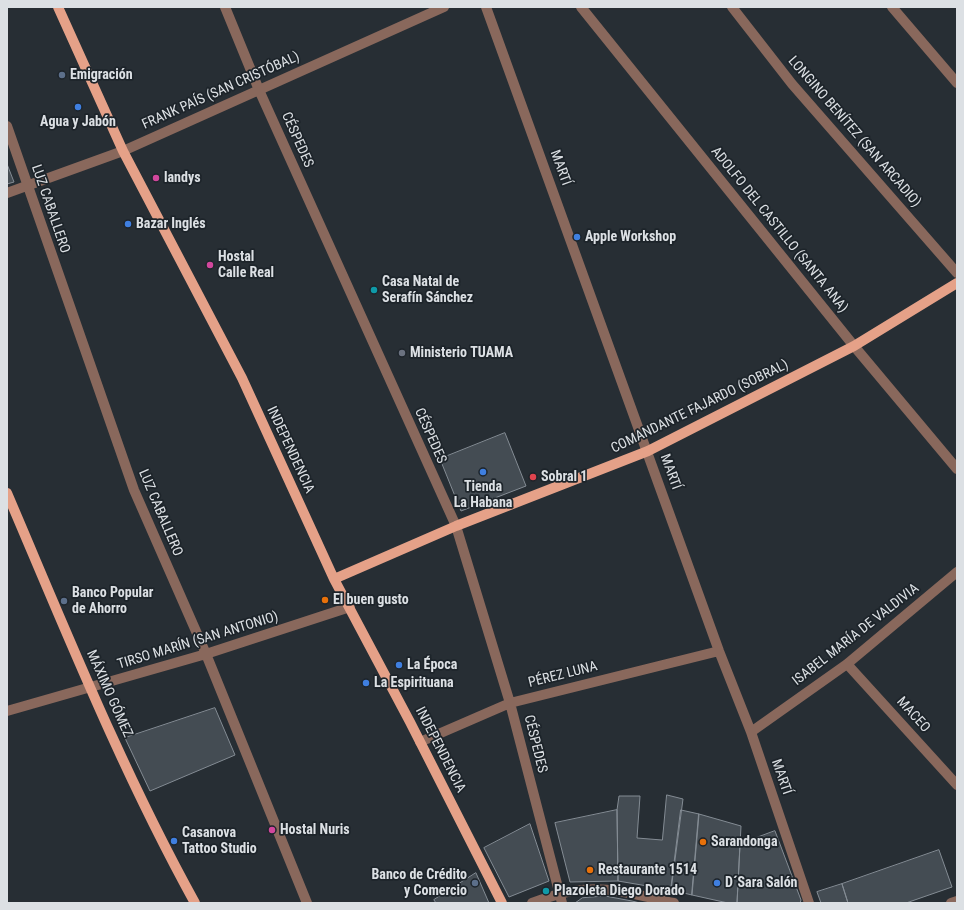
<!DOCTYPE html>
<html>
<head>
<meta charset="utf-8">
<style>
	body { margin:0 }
	#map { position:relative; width:964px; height:910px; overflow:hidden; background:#272e34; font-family:"Roboto Condensed",sans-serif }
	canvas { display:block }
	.frame { position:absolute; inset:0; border:8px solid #dce0e4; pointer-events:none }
</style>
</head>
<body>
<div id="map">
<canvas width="964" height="910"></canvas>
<div class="frame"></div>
</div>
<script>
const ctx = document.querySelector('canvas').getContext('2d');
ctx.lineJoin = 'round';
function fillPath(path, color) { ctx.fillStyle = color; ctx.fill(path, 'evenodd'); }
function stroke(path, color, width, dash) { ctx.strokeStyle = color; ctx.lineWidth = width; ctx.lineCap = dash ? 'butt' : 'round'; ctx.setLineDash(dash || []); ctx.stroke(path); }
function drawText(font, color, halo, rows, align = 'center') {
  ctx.font = font + ' "Roboto Condensed",sans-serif'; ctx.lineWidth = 3.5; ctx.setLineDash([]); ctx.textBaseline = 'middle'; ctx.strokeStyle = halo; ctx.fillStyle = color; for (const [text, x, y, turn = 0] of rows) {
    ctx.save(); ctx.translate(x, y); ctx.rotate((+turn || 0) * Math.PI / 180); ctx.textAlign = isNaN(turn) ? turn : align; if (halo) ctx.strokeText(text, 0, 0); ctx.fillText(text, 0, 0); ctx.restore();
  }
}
const building = new Path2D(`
	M7,164l7,18 -7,2z
	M505,433l21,53 -65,25 -21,-52z
	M215,708l20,47 -85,36 -25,-53z
	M667,795l16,4 -12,91 -53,-9 -1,-71 2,-14h21l-3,42 25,2z
	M617,810l1,71 -48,1 -15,-59z
	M681,810l18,4 -7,81 -21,-5z
	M699,814l42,12 -4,77h-9l-36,-8z
	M530,824l19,57 -40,16 -25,-49z
	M775,831l26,69 -1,3h-63l3,-59z
	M939,850l13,37 -46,16h-58l-6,-19z
	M476,873l13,30h-53l-2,-3z
	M842,884l6,19h-27l-4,-11z
	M605,896l27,5 8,2h-65l7,-5z`);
fillPath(building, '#444c53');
stroke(building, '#848c94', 1);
stroke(new Path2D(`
	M225,7l34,83 197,436 54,177 52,200
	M486,7l233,644 32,81 58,171
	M581,7l273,339 103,123
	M732,7l60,77 165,189
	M892,7l65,76
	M7,126l127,364 72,164 101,249
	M7,193l116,-42 321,-144
	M847,664l110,121
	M7,711l199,-57 144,-47
	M751,732l96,-68 110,-92
	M420,742l90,-39 209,-52
	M532,903c16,-6 33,-12 50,-13 30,-4 63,7 92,13
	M951,903l6,-2`), '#89685c', 10);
stroke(new Path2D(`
	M58,7l65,144 119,227 92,201 76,143 92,181
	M7,493c59,138 115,278 188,410
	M334,579l122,-53 192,-75 206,-105 103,-63`), '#e5a188', 10);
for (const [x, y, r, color] of [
	[62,75,4,"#5c6f8a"],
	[78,107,4,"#3f7fe0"],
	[156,178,4,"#d1479c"],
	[128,224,4,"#3f7fe0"],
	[577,237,4,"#3f7fe0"],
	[210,265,4,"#d1479c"],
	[374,290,4,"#0f9aa8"],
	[402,353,4,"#6b7280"],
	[483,472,4,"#3f7fe0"],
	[533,477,4,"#e0444e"],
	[325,600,4,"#e8710a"],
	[64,601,4,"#5c6f8a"],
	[399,665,4,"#3f7fe0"],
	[366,683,4,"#3f7fe0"],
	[272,830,4,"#d1479c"],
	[174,841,4,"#3f7fe0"],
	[703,842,4,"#e8710a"],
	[590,870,4,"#e8710a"],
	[475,883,4,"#5c6f8a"],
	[717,883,4,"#3f7fe0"],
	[546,891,4,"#0f9aa8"]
]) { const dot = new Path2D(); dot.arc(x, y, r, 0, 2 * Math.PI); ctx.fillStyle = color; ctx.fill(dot); stroke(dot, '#1d242a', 1.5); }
drawText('bold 14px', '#dce0e4', '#1d242a', [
	["Emigración",70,75],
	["Agua y Jabón",78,122,"center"],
	["landys",164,178],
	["Bazar Inglés",136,224],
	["Apple Workshop",585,237],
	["Hostal",218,257],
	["Calle Real",218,273],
	["Casa Natal de",382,282],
	["Serafín Sánchez",382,298],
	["Ministerio TUAMA",410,353],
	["Sobral 1",541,477],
	["Tienda",483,487,"center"],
	["La Habana",483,503,"center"],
	["Banco Popular",72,593],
	["de Ahorro",72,609],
	["El buen gusto",333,600],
	["La Época",407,665],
	["La Espirituana",374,683],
	["Hostal Nuris",280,830],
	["Casanova",182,833],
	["Tattoo Studio",182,849],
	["Sarandonga",711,842],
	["Restaurante 1514",598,870],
	["Banco de Crédito",467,875,"right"],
	["y Comercio",467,891,"right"],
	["D´Sara Salón",725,883],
	["Plazoleta Diego Dorado",554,891]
], 'left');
drawText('14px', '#dce0e4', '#1d242a', [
	["FRANK PAÍS (SAN CRISTÓBAL)",221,91,-24],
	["LONGINO BENÍTEZ (SAN ARCADIO)",854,132,49],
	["CÉSPEDES",297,140,66],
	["MARTÍ",560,168,70],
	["LUZ CABALLERO",50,209,71],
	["ADOLFO DEL CASTILLO (SANTA ANA)",779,230,51],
	["COMANDANTE FAJARDO (SOBRAL)",700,407,-26],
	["CÉSPEDES",430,436,66],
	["INDEPENDENCIA",290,450,65],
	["MARTÍ",670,472,70],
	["LUZ CABALLERO",160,513,67],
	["ISABEL MARÍA DE VALDIVIA",856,635,-38],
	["TIRSO MARÍN (SAN ANTONIO)",198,641,-17],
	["PÉREZ LUNA",563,675,-14],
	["MÁXIMO GÓMEZ",109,694,66],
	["MACEO",913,715,48],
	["CÉSPEDES",535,744,76],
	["INDEPENDENCIA",440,750,63],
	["MARTÍ",781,777,71]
]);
</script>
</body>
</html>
